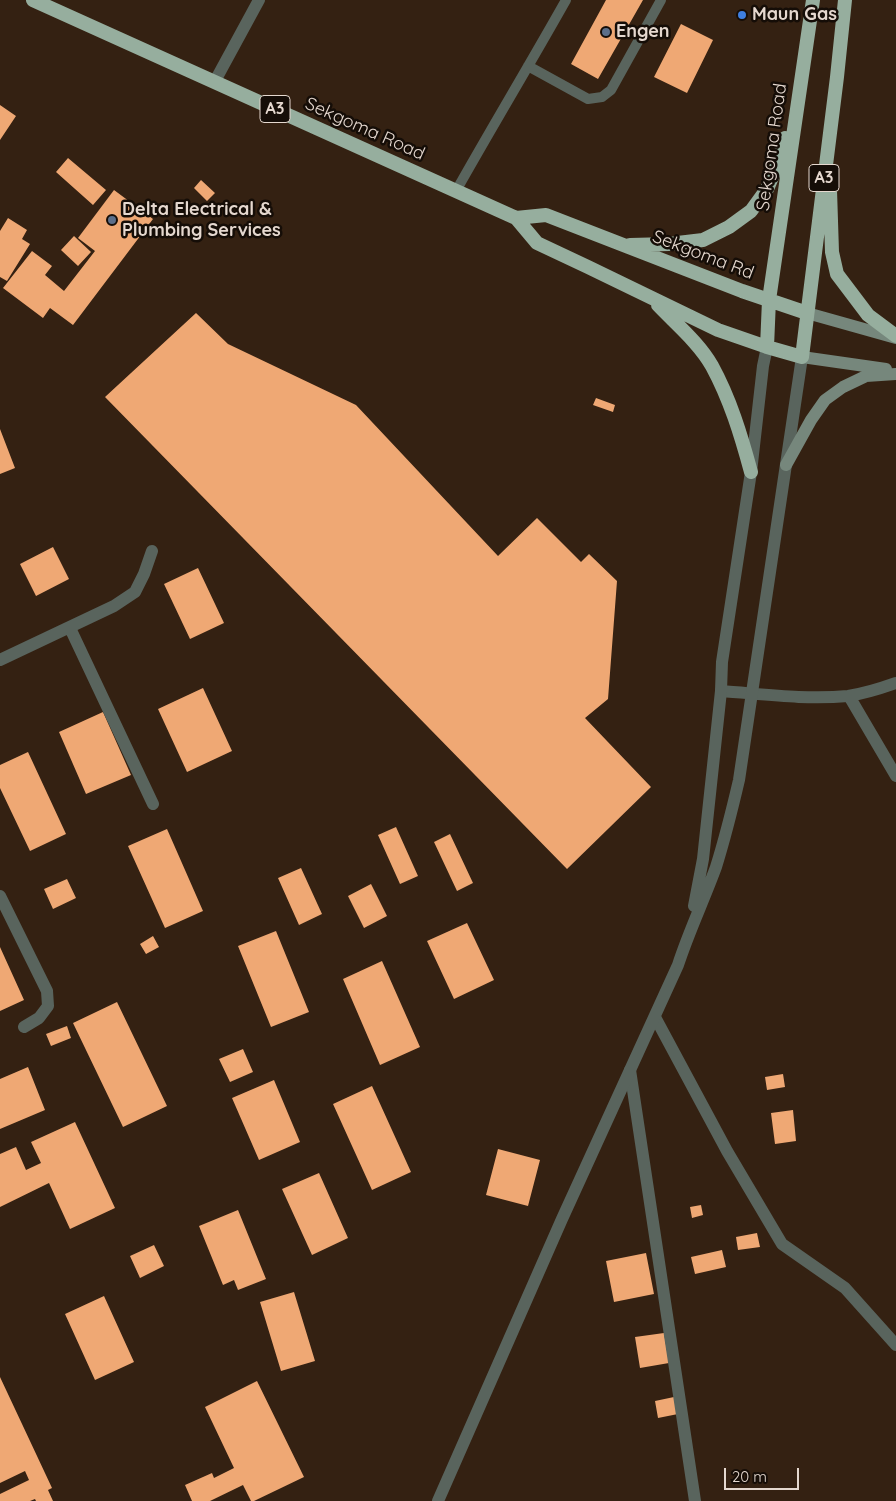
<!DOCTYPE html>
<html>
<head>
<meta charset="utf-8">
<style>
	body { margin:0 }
	#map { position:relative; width:896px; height:1501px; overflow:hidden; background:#342112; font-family:Quicksand,sans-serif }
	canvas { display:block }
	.scale { position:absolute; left:724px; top:1468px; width:75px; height:22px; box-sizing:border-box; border:2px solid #e5d8cf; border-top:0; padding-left:6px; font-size:15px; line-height:18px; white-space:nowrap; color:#e5d8cf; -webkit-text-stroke:4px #150d07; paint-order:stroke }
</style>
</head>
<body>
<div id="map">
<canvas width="896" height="1501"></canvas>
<div class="scale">20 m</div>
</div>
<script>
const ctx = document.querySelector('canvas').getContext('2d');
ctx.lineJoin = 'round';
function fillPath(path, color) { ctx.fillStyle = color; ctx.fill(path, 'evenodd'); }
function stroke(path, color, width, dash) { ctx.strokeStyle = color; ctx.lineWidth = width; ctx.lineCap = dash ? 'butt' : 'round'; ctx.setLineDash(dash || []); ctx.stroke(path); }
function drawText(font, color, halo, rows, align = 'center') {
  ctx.font = font + ' Quicksand,sans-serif'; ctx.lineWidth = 5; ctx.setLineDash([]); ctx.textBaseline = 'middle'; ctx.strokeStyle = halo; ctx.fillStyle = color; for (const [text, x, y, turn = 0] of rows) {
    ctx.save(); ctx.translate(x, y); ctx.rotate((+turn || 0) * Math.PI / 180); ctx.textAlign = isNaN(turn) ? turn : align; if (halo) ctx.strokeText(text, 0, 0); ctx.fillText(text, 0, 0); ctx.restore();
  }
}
fillPath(new Path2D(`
	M606,0h37l-45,79 -27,-15z
	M681,24l32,16 -26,53 -33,-16z
	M0,105l16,11 -16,24z
	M68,158l38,32 -13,15 -37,-33z
	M201,180l14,13 -8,8 -13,-13z
	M114,190l39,29 -80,106 -23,-17 -7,10 -40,-30 29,-37 20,15 -7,9 19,16 31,-40 -17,-13z
	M8,218l19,12 -5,9 8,5 -23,37 -7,-4v-46z
	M74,236l17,16 -13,14 -17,-16z
	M196,313l32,31 128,61 142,151 39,-38 44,44 8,-8 28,27 -9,118 -23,19 66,69 -84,82 -462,-472z
	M596,398l19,7 -2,7 -20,-7z
	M0,429l15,39 -15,6z
	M53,547l16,32 -33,17 -16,-32z
	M198,568l26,55 -34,16 -26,-55z
	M203,688l29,63 -45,21 -29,-63z
	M103,712l28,63 -45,19 -27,-62z
	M28,752l38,82 -36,17 -30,-63v-23z
	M396,827l22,49 -18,8 -22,-49z
	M167,829l36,82 -38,17 -37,-82z
	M450,834l23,49 -16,8 -23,-49z
	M301,868l21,46 -23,11 -21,-47z
	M67,879l9,19 -23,11 -9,-20z
	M371,884l16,32 -23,12 -16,-32z
	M467,923l27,57 -40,19 -27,-58z
	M276,931l33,81 -38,15 -33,-81z
	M153,936l6,11 -13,7 -6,-10z
	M0,947l24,53 -24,11z
	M382,961l38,86 -40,18 -37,-86z
	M117,1002l50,104 -44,21 -50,-104z
	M67,1026l4,12 -20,8 -5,-12z
	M243,1049l10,23 -23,10 -11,-23z
	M28,1067l17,43 -45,19v-50z
	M783,1074l2,13 -18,3 -2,-13z
	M274,1080l26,62 -41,18 -27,-62z
	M372,1086l39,86 -39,18 -39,-86z
	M793,1110l3,31 -21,3 -4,-31z
	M75,1122l40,86 -45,21 -21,-46 -49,24v-53l16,-7 10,23 15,-7 -10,-21z
	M498,1149l42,11 -12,46 -42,-11z
	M319,1173l29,65 -36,17 -30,-66z
	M701,1205l2,10 -11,3 -2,-11z
	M238,1210l28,69 -28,11 -4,-10 -11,5 -24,-59z
	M757,1233l3,14 -22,3 -2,-13z
	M154,1245l10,21 -24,12 -10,-22z
	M722,1250l4,17 -31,7 -4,-17z
	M646,1253l8,41 -40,8 -8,-41z
	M294,1292l21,69 -34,10 -21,-69z
	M104,1296l30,66 -39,18 -30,-66z
	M664,1333l5,30 -29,5 -5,-31z
	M0,1377l52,111 -4,2 5,11h-17l-1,-2 -5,2h-30v-7l29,-14 -4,-9 -25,12z
	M257,1381l47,96 -50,24h-3l-8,-16 -33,16h-18l-7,-16 27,-12 2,5 20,-10 -29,-61z
	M674,1397l4,17 -20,4 -3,-17z`), '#efa874');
stroke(new Path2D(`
	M528,66l60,33 14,-2 9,-7 50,-90
	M456,191c36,-64 74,-127 110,-191`), '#59645d', 10);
stroke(new Path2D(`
	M215,81l44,-81
	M70,628l83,176
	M0,660l114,-54 21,-14 9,-18 8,-23
	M721,691c42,3 84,9 127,5 14,-2 34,-8 48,-13
	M849,696l47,80
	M0,896l47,95 1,15 -9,12 -15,9
	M655,1017l72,134 55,93 63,44 51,57
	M630,1070l65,431`), '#59645d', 12);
stroke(new Path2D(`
	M694,906l9,-47 18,-168 1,-29 29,-190 12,-106 4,-19
	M438,1501l124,-282 116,-254c11,-34 26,-65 38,-98 9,-29 16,-57 23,-87l63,-423`), '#59645d', 12);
stroke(new Path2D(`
	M807,313l89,25
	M802,357l84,12
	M786,465l25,-45 14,-20 18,-13 23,-11 30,-2`), '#76877c', 12);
stroke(new Path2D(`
	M33,0l483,218 21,25 51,24 130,63 49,17 35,10 35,-280 8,-77
	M830,190l2,62 5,22 31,41 28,21
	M516,218l30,-3 196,76 65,22
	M630,245l39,-1 34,-4 26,-13 22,-16 16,-22 11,-26 7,-25
	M658,305c18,19 41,38 54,61 18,33 29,69 39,106
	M767,347l2,-47 44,-300`), '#96ae9e', 14);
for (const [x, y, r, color] of [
	[742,15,5,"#3f7fe0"],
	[606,32,5,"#5c6f8a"],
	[112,220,5,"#5c6f8a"]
]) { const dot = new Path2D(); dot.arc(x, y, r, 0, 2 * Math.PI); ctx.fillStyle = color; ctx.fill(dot); stroke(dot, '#150d07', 2); }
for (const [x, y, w] of [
	[275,109,30],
	[824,178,30]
]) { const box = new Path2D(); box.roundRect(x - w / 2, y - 13.5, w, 27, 4); ctx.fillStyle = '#150d07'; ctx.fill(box); stroke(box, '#e5d8cf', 1); }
drawText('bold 16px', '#e5d8cf', null, [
	["A3",275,109],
	["A3",824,178]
]);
drawText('bold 18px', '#e5d8cf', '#150d07', [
	["Maun Gas",752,15],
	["Engen",616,32],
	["Delta Electrical &",122,210],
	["Plumbing Services",122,231]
], 'left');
drawText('18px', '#e5d8cf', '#150d07', [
	["Sekgoma Road",365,129,24],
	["Sekgoma Road",772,147,-82],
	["Sekgoma Rd",703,255,21]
]);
</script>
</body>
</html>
